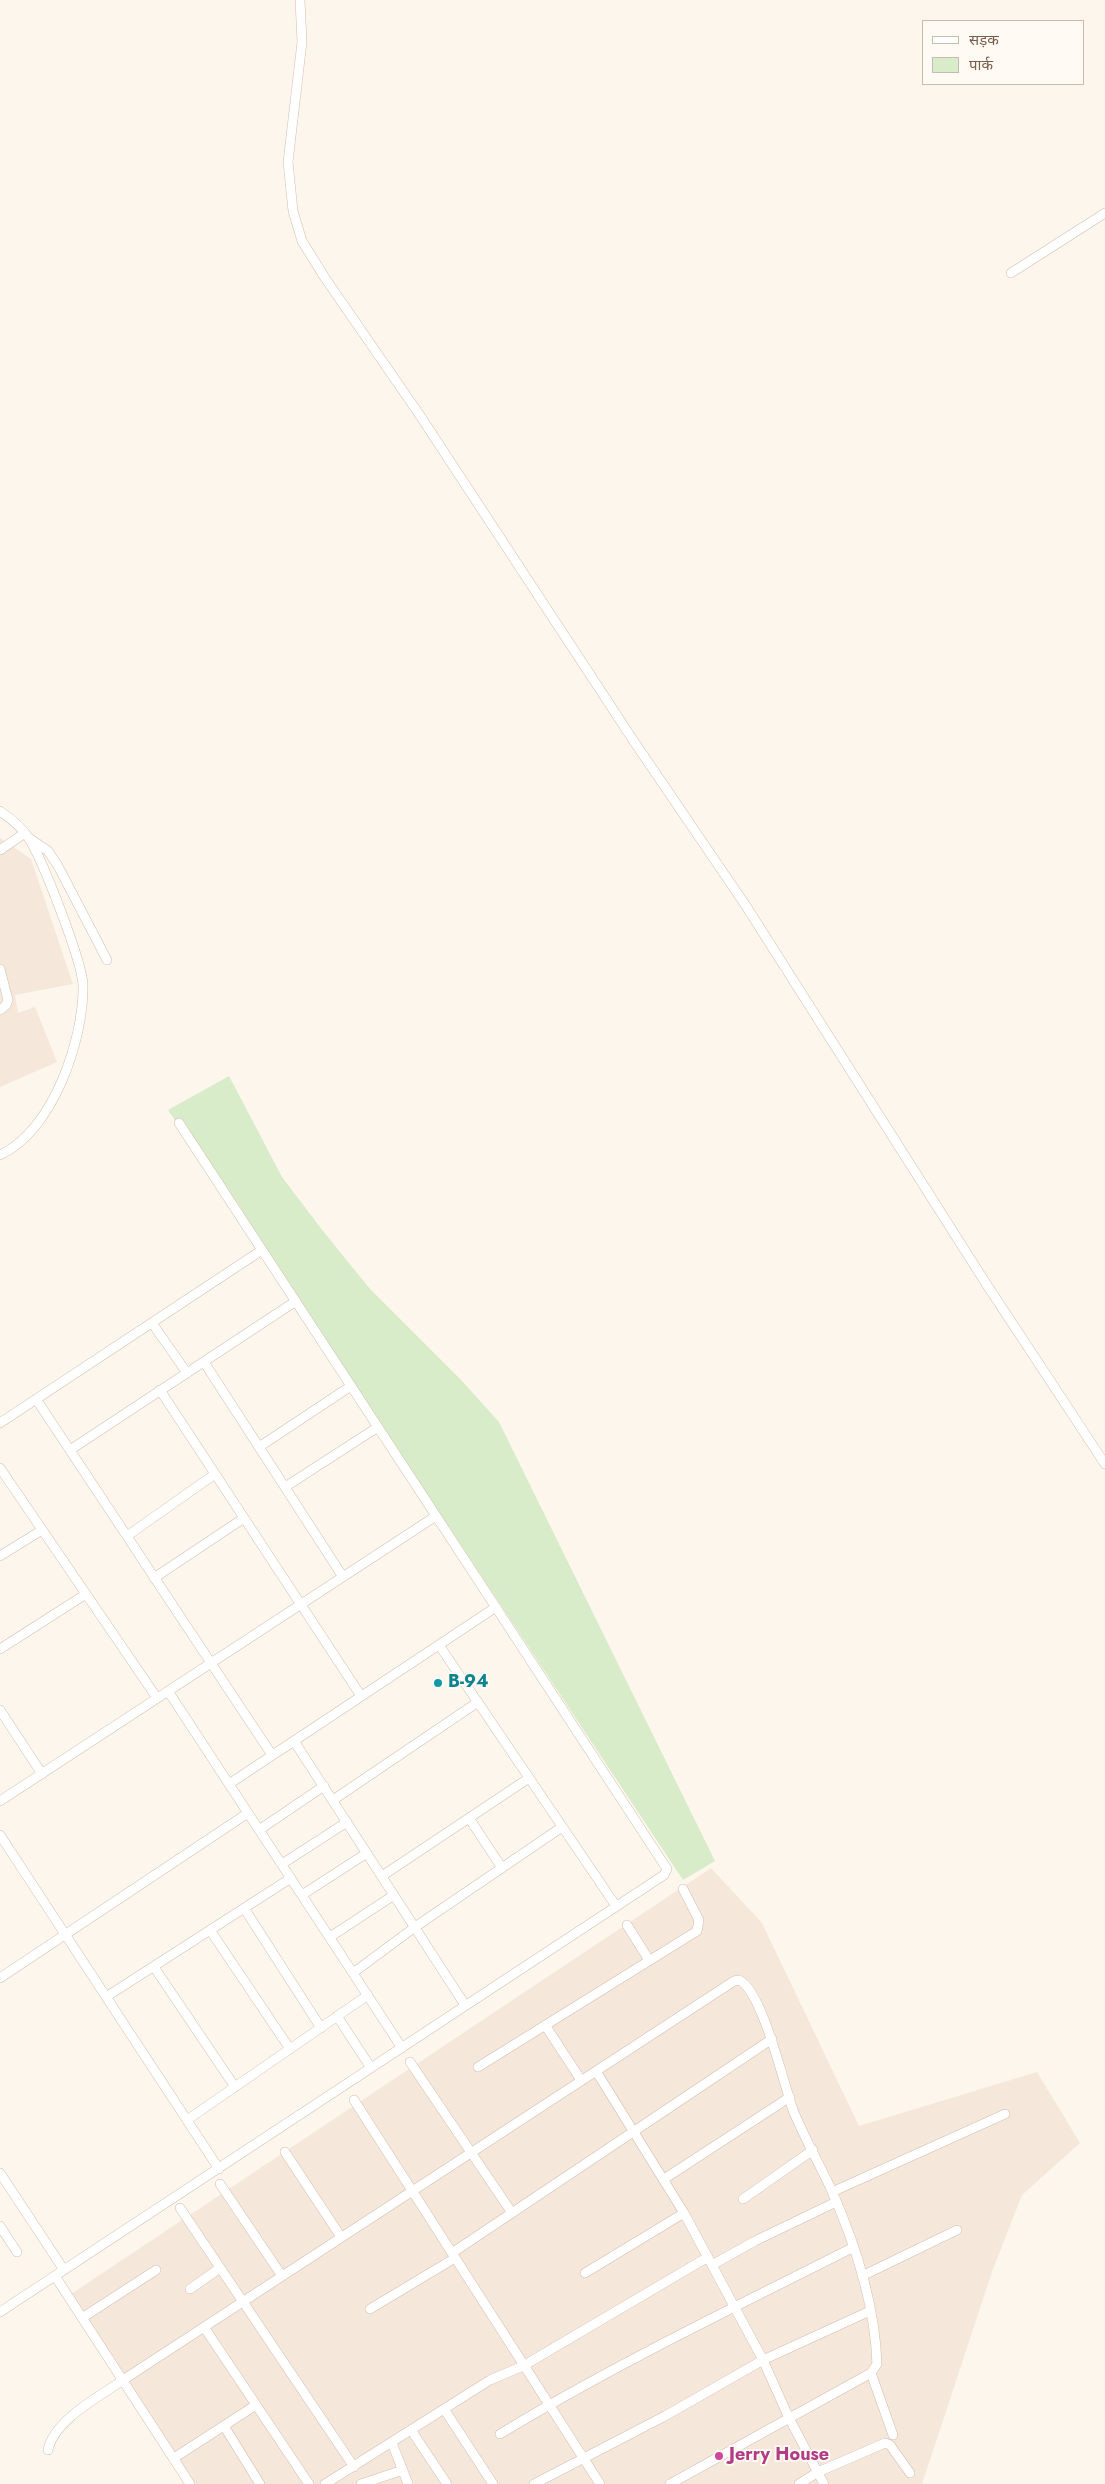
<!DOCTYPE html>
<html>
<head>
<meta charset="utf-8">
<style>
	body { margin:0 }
	#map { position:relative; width:1105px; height:2484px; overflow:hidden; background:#fdf6ec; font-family:Jost,"Noto Sans Devanagari",sans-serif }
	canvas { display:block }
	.legend { position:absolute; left:922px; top:20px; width:162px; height:65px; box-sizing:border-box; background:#fffaf3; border:1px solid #cabbb1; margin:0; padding:6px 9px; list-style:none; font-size:15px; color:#7a5c4d }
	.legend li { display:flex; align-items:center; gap:10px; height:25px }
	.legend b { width:25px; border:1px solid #cabbb1 }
</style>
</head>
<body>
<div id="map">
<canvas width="1105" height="2484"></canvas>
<ul class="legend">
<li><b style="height:6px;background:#fff"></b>सड़क</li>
<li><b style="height:14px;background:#d8ecc9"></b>पार्क</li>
</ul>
</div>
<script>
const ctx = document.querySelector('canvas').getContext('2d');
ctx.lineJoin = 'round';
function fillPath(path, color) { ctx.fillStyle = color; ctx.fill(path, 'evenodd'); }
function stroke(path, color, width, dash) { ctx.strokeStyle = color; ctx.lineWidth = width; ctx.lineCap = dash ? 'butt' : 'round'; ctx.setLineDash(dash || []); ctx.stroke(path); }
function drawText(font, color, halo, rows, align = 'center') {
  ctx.font = font + ' Jost,sans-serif'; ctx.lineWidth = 4; ctx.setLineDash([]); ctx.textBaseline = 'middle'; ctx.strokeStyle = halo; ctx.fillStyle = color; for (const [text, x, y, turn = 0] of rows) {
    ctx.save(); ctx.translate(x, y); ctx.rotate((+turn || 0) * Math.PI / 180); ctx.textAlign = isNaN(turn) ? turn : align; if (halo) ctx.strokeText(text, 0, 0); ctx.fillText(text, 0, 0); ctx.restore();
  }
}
fillPath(new Path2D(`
	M0,838l31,21 42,125 -58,11 3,18 17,-6 22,55 -57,25z
	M711,1868l51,55 97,203 178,-54 43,71 -58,52 -29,74 -71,215h-733l-118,-190z`), '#f5e8da');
fillPath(new Path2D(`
	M229,1076l53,101 41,54 47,58 93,93 36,40 216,439 -32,19 -354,-534 -161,-236z`), '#d8ecc9');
const minor = new Path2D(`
	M300,0l2,42 -14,120 5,49 9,30 23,37 94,136 214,326 113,166 239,376 120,182
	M1011,273l94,-60
	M0,811c10,7 21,15 28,26 14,21 54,124 55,148 1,54 -30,146 -83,170
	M29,838l19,13 10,15 49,94
	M0,850l25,-17
	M0,969l8,31 -2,5 -6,5
	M152,1323l35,50
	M204,1362l139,215
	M160,1390l201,306
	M36,1399l236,356
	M0,1423l262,-173
	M259,1447l92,-61
	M70,1450l226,-149
	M0,1468l157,230
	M285,1487l93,-60
	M127,1536l88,-62
	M0,1556l42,-26
	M154,1578l90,-60
	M439,1645l177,261
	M0,1649l86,-55
	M168,1691l234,357
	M0,1710l42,64
	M294,1741l171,264
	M229,1784l267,-177
	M333,1800l145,-98
	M0,1801l436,-285
	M469,1818l33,50
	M259,1830l65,-44
	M0,1835l219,334
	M282,1864l65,-42
	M382,1876l147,-98
	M302,1895l65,-42
	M244,1908l77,120
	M627,1925l22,35
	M210,1930l80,119
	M330,1937l64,-42
	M154,1967l81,120
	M353,1973l62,-46 147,-100
	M0,1978l248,-165
	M106,1997l185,-119
	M337,2016l34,52
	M545,2025l36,55
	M410,2062l102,151
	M478,2067l219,-136 2,-11 -16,-31
	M596,2071l88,142 79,147 26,58 35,66
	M354,2100l246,384
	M187,2120l181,-125
	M285,2152l56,85
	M0,2173l64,97
	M664,2179l126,-82
	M220,2184l62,92
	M832,2192l173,-78
	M743,2199l70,-49
	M180,2208l174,259
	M0,2226l17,26
	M452,2253l320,-214
	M712,2265l43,-24 81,-39
	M585,2273l99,-60
	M55,2276l135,208
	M862,2276l95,-46
	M190,2289l30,-21
	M370,2309l85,-51
	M0,2312l664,-437 3,-6 -488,-746
	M82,2318l74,-48
	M204,2327l105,157
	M871,2373l22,62
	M444,2409l49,75
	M224,2426l36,58
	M411,2430l36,54
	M500,2434c114,-69 235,-127 354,-187
	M392,2443l16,41
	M48,2450c6,-30 51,-53 75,-70l611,-399 5,-1c23,10 45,105 54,130 11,27 26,53 38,79 24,54 44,115 46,175l-6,9 -201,111
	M174,2458l82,-53
	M325,2484l165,-104 33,-14 185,-109
	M361,2484l42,-14
	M534,2484l131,-68 98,-56 107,-49
	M799,2484l19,-12 67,-29 5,2 20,28`);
stroke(minor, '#d1beb0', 10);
stroke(minor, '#fff', 9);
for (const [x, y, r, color] of [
	[438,1683,5,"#0f9aa8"],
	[719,2456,5,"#d1479c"]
]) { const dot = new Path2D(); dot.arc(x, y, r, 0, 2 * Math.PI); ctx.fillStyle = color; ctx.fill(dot); stroke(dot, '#fffaf3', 2); }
drawText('bold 18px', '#0d838f', '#fffaf3', [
	["B-94",448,1683]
], 'left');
drawText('bold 18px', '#b23c85', '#fffaf3', [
	["Jerry House",729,2456]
], 'left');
</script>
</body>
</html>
